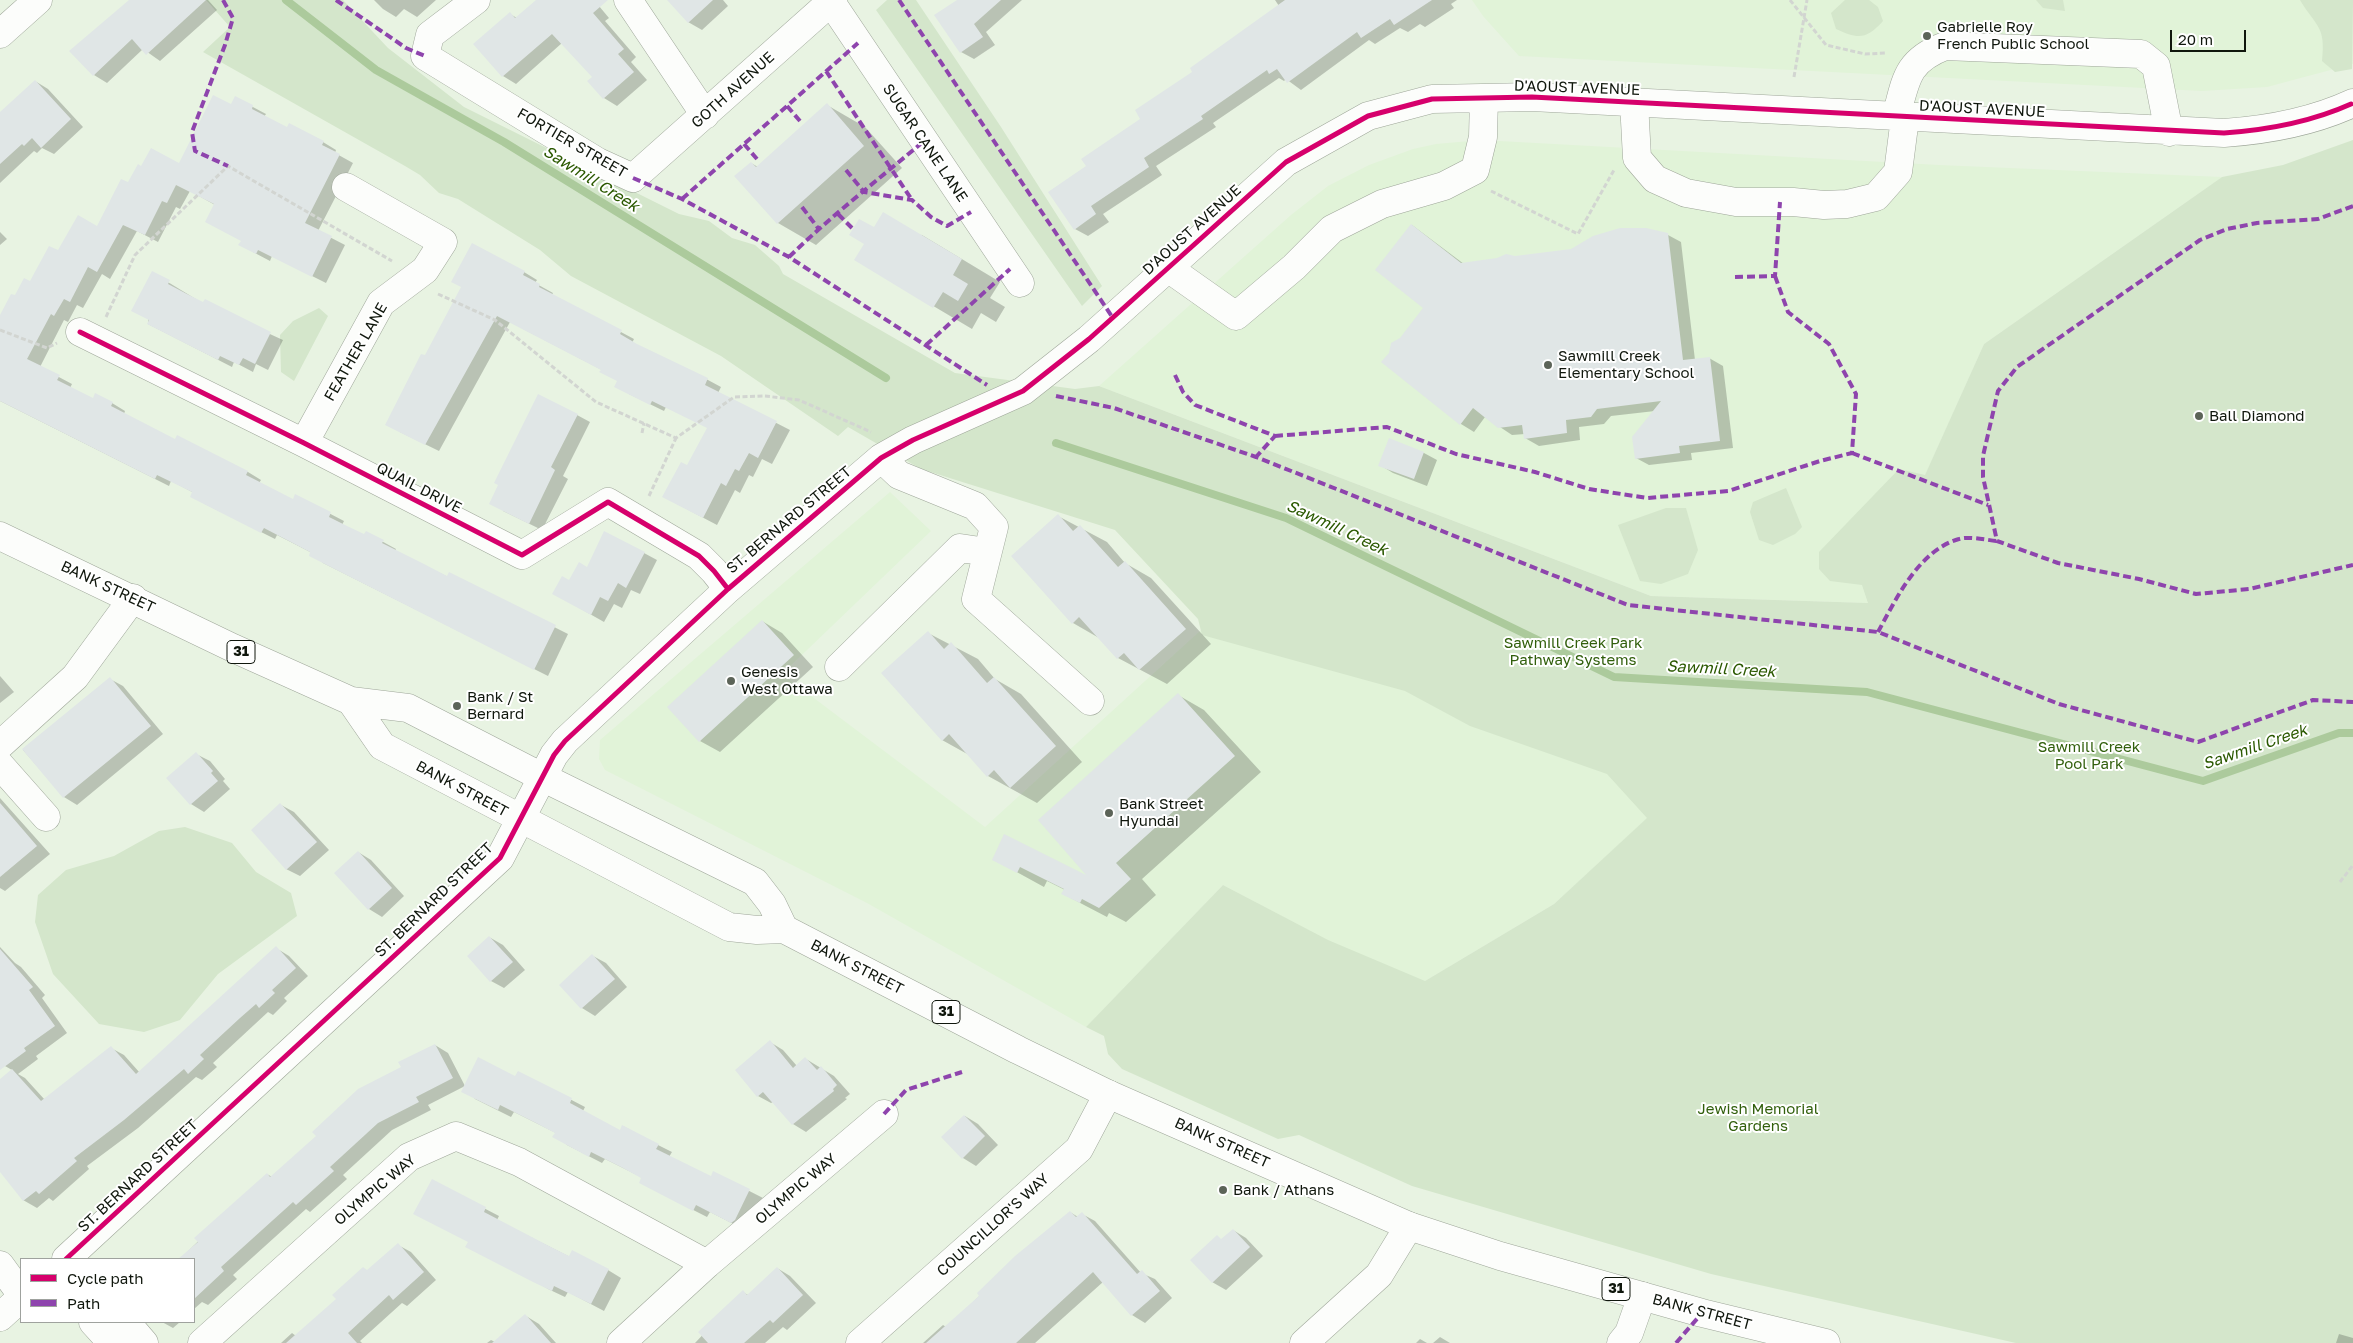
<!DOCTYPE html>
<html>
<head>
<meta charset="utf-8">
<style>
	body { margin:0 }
	#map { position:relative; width:2353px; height:1343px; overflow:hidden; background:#e8f3e2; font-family:"Golos Text",sans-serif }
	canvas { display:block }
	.legend { position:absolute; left:20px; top:1258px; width:175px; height:65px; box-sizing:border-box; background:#fff; border:1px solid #9fa29e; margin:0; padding:6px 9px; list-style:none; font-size:15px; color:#10170d }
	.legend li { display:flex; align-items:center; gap:10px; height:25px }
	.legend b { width:25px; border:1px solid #9fa29e }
	.scale { position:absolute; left:2170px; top:30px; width:76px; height:22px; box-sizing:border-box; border:2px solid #10170d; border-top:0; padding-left:6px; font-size:15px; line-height:18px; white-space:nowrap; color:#10170d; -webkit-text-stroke:4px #fff; paint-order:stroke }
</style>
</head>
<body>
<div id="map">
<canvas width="2353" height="1343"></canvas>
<ul class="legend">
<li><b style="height:6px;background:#d6006c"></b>Cycle path</li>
<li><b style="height:6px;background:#8e44ad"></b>Path</li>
</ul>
<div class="scale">20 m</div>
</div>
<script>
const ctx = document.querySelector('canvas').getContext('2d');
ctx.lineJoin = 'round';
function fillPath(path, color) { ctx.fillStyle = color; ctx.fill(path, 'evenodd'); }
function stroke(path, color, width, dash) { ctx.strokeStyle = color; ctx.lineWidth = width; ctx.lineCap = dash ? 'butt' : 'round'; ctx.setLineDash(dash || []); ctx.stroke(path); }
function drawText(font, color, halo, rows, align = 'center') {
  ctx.font = font + ' "Golos Text",sans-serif'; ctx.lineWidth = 4; ctx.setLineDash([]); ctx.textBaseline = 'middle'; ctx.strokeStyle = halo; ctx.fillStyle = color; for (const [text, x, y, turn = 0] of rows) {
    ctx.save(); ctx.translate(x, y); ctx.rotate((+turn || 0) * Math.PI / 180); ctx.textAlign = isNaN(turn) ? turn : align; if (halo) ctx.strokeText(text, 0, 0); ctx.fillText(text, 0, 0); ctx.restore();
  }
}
fillPath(new Path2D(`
	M1472,0h881v64l-86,23 -65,4 -683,-35 -36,-40z
	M1481,140l458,25 283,12 -238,167 -116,259 -217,-7 -552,-210 192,-171 37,-29 41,-21 44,-16 23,-5z
	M890,492l41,39 -149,143 203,153 274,-250 473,164 -178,163 -139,83 -192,-102 -137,142 -219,-124 -262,-133 -6,-11 1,-19z`), '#e1f3d8');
fillPath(new Path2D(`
	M206,0h137l45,48 76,59 215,107 30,7 23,17 23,7 24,21 4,8 172,99 120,16 24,-3 552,210 217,7 -6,-18 -32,-4 -11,-12v-17l80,-83 26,6 59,-131 238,-167 61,-12 70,-25v1203h-337l-305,-69 -299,-88 -113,-51 -21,4 -156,-70 -14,-15 -4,-18 -18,-9 137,-142 105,55 97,41 129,-77 93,-86 -40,-44 -137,-48 -65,-35 -203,-56 -4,-16 -83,-89 -194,-61 -73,-42 -10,9 -117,-80 -150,-80 -31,-26 -82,-51 -19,-6 -19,-18 -15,-9 -202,-114 27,-25z
	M887,0h29l85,127 101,159 -20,20 -206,-296z
	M1845,0h24l9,7 5,14c-17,19 -25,18 -47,8l-5,-16z
	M2036,0h27l2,11 -22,-3z
	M2300,0h53l-1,69 -17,3 -13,-11c4,-36 -6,-34 -22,-61z
	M319,308l9,8 -34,65 -13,-9 -1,-37 13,-14z
	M1786,488l16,39 -7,7 -22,11 -14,-5 -9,-28 3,-10z
	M1666,508h20l12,42 -10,24 -27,10 -21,-3 -22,-56z
	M185,827l47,16 24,29 35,21 6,23 -79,58 -38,46 -36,12 -45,-8 -46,-50 -18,-52 3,-27 28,-25 48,-14 45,-25z`), '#d4e6cb');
fillPath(new Path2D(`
	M131,0h77l9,10 -57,51 -17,-12 -36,34 -13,-8z
	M374,0h62l-19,17 -13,-8 -8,8 -13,-8z
	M537,0h57l15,18 -4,3 31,36 -5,5 16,18 -30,26 -13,-8 -11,-21 -31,-34 -46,41 -13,-8 7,-62 7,4z
	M676,0h47l5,6 -26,24 -14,-8z
	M959,0h63l-36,32 9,13 -21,14 -13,-7z
	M1275,0h182l-6,4 3,4 -29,19 -5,-3 -12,8 -8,-4 -25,16 -6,-4 -68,50 -15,-11 -2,2 -5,-3 -66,45 3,4 -60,39 6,9 -59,39 6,8 -21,14 -13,-7 13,-62 106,-95 85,-66z
	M35,81l13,8 35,38 -29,27 -12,-6 -5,5 -3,-2 -34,32v-69z
	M236,98l30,16 -2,3 23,12 36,13 13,8 -1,3 18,10 -35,68 27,14 -19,38 -54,-27 -2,5 -17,-9 -11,-11 -27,-36 -25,-14 -10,18 -4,-2 -18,35 -21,-11 -27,48 -8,-5 -19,34 -6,-3 -9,17 -4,-2 -24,47 32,17 -2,4 23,12 19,3 13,8 -1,3 52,27 2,-4 70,35 13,8 -2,3 35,18 2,-5 48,25 -2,4 23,11 2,-3 29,16 -1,2 53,26 1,-3 119,60 -20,42 -225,-113 -11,-10 -35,-18 -2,4 -70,-35 -11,-11 -23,-12 -2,5 -169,-85v-83l16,-21 43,-45 39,-24 43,-60 38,-3 53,-59z
	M827,105l38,22 37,41 -86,77 -38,-22 -27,-60 7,4z
	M1412,225l52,39 108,-14 96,-15 13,7 14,118 14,-2 14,8 10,82 -42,5 1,7 -43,5 -13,-7 19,-47 -44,5 -7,8 -25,3 1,13 -41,6 -14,-8v-4l-13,1 -27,-18 -11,15 -13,-8 -60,-85 24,-31z
	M874,229l48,6 78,47 -10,16 15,9 -9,15 -15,-9 -9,16 -116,-69z
	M0,232l7,7 -7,6z
	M524,272l13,8 -2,3 18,10 -1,2 82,44 -2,4 7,3 69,34 13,7 -3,6 72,37 -18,34 -10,-5 -9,18 -4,-2 -9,18 -5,-3 -18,35 -40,-21 32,-76 -43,-21 -2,4 -35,-17 -11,-13 -16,-11 -92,-48 -71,129 -39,-19 26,-75z
	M153,273l51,31 79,36 -15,30 -12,-6 -3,8 -19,-10 -2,5 -84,-43z
	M577,415l13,7 -27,54 5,3 -26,51 -39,-19z
	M1390,440l34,13 13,7 -10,26 -34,-13 -13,-8z
	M1058,516l49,26 18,21 26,15 60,66 -44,40 -49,-26 -19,-20 -26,-15z
	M644,553l13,7 -17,34 -9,-4 -9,18 -8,-4 -10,18 -37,-21 2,-20 19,-13z
	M762,621l20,12 31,34 -93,85 -20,-11z
	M928,633l50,26 17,20 26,15 61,68 -45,41 -49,-27 -19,-21 -27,-15z
	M0,676l14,16 -14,11z
	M110,679l13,7 40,48 -86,71 -13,-8 -41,-47z
	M1178,695l26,15 57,62 -119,107 14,16 -30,27 -17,-9 -2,4 -44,-23 2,-4 -18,-9 -3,6 -51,-28 98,20z
	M196,754l14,7 15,18 -2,2 7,8 -26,23 -13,-8 -23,-25z
	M0,798l50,56 -45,37 -5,-3z
	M281,805l13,7 35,38 -29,26 -14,-7z
	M358,852l13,8 33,36 -22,21 -13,-8 -33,-36z
	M489,937l14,8 22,25 -21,18 -13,-7z
	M0,947l15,16 6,4 24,28 -3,3 25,35 -31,23 2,3 -20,15 7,4 20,22 66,-52 13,7 16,18 136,-125 13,8 19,20 -24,22 3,3 -14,14 -5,-3 -55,51 4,4 -15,13 -6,-3 -58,51 -51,38 2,3 -36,32 -4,-3 -12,10 -14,-8 -23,-30v-89l12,-11 -7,-4 -5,-7z
	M593,956l13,7 21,24 -32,29 -13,-8 -21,-23z
	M770,1042l13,8 14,16 9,-7 28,17 16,18 -5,4 2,1 -41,33 -13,-8 -20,-22 -2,1 -13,-7z
	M435,1045l13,8 17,33 51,-8 2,-6 67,35 -2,4 37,20 3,-5 35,19 14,7 -3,5 43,21 2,-5 49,25 -15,29 -3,3 -35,-18 -3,5 -53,-27 -11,-12 -38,-19 -3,4 -35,-18 -11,-12 -42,-21 -3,5 -36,-18 -10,-13 -37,19 3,5 -39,20 -49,45 4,4 -37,33 -4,-3 -73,66 4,4 -29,26 -6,-3 -8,7v-50h-14l87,-85 5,3 130,-110z
	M965,1116l13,8 20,21 -22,21 -13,-8 -20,-21z
	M432,1181l67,35 -2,4 73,37 38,13 13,8 -17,33 -36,-19 -3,5 -17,-8 -79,-46z
	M1070,1212l8,5 4,-3 13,7 46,52 14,6 17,19 -27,25 -13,-8 -29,-33 -68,61h-112l20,-18 3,2z
	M1233,1230l13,8 17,18 -37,34 -14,-8 10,-42z
	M398,1245l13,7 25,28 -29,26 -5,-3 -42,38 2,2h-81l11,-10 4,3z
	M777,1268l13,8 26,27 -29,27 -4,-3 -18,16h-70l48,-51 5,3z
	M526,1316l13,8 17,19h-69l4,-3 4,2z
	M162,1322h18l-7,6z
	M2339,1334l14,4v5h-17z
	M1440,1337l10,6h-17z
	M1420,1339l7,4h-11z`), '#0003');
stroke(new Path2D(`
	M286,0l90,70 128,72 382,236
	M1056,443l230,75 328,159 253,15 336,89 136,-48h14`), '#acca9c', 8);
fillPath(new Path2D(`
	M129,0h77l-60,55 -14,-16 -39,37 -24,-25z
	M536,0h72l-15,13 31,36 -6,5 16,18 -31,27 -16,-18 5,-4 -40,-43 -50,43 -29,-33 37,-32 5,6z
	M667,0h46l-25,23z
	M957,0h44l-27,24 9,13 -23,16 -26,-38z
	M1285,0h147l-38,25 -4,-6 -29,19 -4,-6 -70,51 -10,-14 -8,5 -2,-4 -66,46 2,3 -59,39 5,9 -58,39 5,8 -22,16 -26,-38 38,-26 -5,-7 59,-40 -5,-9 57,-38 -2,-4z
	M35,80l36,39 -30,29 -9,-10 -8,8 -2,-2 -22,20v-52z
	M213,95l18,9 4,-8 18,9 -1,4 35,18 2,-4 35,18 -2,4 18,9 -35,69 27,13 -20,41 -54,-27 -2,4 -18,-9 3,-4 -36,-19 9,-18 -38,-19 -9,18 -5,-2 -17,34 -22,-10 -26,47 -9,-5 -18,35 -6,-3 -10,17 -3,-2 -24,45 33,16 -3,5 36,18 2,-5 18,9 -2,4 64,33 2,-4 71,36 -2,4 47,24 2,-5 36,18 -2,5 18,9 17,8 2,-3 18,9 -2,3 42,21 23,12 2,-4 107,53 -22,45 -225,-114 1,-4 -46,-24 -3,5 -71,-36 2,-5 -35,-17 -2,4 -155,-78v-86l11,-21 4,1 9,-17 6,3 19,-35 9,4 20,-35 19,11 24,-47 7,3 10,-18 3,2 10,-18 28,15z
	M827,103l37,43 -87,78 -43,-48 17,-14 5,5z
	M883,212l79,47 -9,16 15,9 -10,17 -15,-9 -10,16 -79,-48 10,-16 -15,-9 10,-16 15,8z
	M1411,224l50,39 36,-5 9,-4 9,2 56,-7 22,-13 27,-8h26l22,5 15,127 27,-3 10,84 -41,5 1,7 -45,6 -3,-22 29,-36 -64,8 -6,8 -25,3 1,13 -43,6 -2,-14 -24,3 -25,-20 -13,17 -79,-63 8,-9 2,-10 9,-5 23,-30 -48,-38z
	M472,243l53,28 -2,4 17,9 -1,3 83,43 -2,4 17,10 71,34 -3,7 72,36 -19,37 -9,-5 -10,18 -4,-2 -9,17 -5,-3 -18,35 -41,-21 19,-35 6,3 20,-37 -55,-27 -2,4 -36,-18 3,-6 -18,-9 2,-2 -104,-54 -72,129 -40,-20 36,-71 4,1 36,-68 -10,-5z
	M152,271l18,9 -2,4 17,9 18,9 2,-3 66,33 -16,32 -12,-6 -4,7 -19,-9 -2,4 -71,-36 2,-4 -18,-9z
	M538,394l40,20 -27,53 4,3 -26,54 -40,-20 9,-19 -4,-2z
	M1389,438l35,14 -10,27 -36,-13z
	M1058,514l15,17 7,-6 38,42 7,-6 61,68 -47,41 -15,-17 -7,6 -38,-42 -7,7 -61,-68z
	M604,531l41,21 -19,36 -8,-5 -10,18 -8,-4 -9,18 -39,-21 10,-18 7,4 10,-18 8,5z
	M762,620l32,35 -95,87 -32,-35z
	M928,631l16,18 7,-7 36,41 7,-6 62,69 -46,42 -16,-18 -7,7 -38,-43 -7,7 -61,-68z
	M110,677l41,49 -88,72 -41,-49z
	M1178,693l57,63 -119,107 15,16 -32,29 -17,-9 -2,4 -19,-9 3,-5 -44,-22 -3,6 -25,-13 12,-26 82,41 -48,-55z
	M196,752l17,19 -2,2 7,8 -28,24 -24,-27z
	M0,803l37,43 -37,31z
	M280,803l37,39 -31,28 -35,-40z
	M358,851l34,37 -24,22 -34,-37z
	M489,936l24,26 -23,20 -23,-26z
	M276,946l20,22 -24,22 3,3 -16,15 -3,-4 -16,14 -40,37 4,4 -16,15 -4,-5 -60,51 -50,38 3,3 -38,33 -3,-3 -13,10 -23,-29v-93l12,-10 29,32 70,-55 25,28z
	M0,949l33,38 -4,3 26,36 -31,22 2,3 -26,19z
	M592,954l23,25 -34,30 -22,-24z
	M770,1040l23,28 12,-11 12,13 4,-4 16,19 -4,4 1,2 -42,34 -29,-33 -6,5 -22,-27z
	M435,1044l18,34 -37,19 3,5 -41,21 -48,44 4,4 -38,34 -3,-3 -72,65 3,4 -30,28v-40h-16l20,-17 -4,-4 73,-65 3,4 46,-41 -4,-4 46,-43 43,-22 -3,-5z
	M478,1057l37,19 3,-5 54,27 -2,5 50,27 2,-5 37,19 -3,5 55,27 2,-5 37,18 -15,31 -4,3 -35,-18 -3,6 -54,-28 2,-5 -18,-10 -32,-16 -2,5 -37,-20 3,-4 -19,-10 -36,-18 -2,5 -37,-18z
	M964,1115l21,21 -23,23 -21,-22z
	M432,1179l54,28 -2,5 67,35 18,9 3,-6 37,19 -18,35 -37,-18 -2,5 -19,-9 -68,-35 3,-5 -55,-28z
	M1070,1211l6,6 6,-5 55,62 5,-4 18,21 -29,25 -38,-44 -77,71h-90l53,-47 -2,-3 38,-37z
	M1233,1229l17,18 -38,36 -22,-23 27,-25 4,4z
	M398,1243l26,29 -31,28 -4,-5 -41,38 9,10h-71l50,-44 -4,-4 31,-28 4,3z
	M777,1267l26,28 -30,28 -3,-3 -26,23h-36l-10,-11 45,-42 4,5z
	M525,1314l26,29h-59z`), '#e0e6e6');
const minor = new Path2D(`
	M476,0l-46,35 -5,21 173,106 35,16 200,-178
	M628,0l77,115
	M831,2l189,281
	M0,34l38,-34
	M1634,102l3,56 18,21 31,14 50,9h57l31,3 23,-1 29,-7 22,-25 7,-54
	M1896,117c10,-37 10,-56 49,-71l196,8 15,12 13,66
	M1168,268l68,48 58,-49 38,-38 50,-25 62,-18 31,-16 8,-33 1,-39
	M80,332l224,111 218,112 86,-53 91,54 15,15 14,18
	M304,443l77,-140 44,-33 18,-28 -97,-55
	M881,458l18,17 76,31 19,21 -18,72 114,102
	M839,667l121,-119 27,4
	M0,745l75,-68 58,-79
	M0,765l46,52
	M66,1259l434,-401 54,-103 11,-14 163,-152 153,-131 32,-18 110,-49 66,-52 197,-177 82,-46 64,-17 100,-2 692,36c44,-3 88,-11 129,-30
	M0,1265l21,29
	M0,1317l21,-19
	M93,1322l19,21
	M126,1322l18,21
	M202,1343l207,-186 47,-21 63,26 188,102
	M621,1343l86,-79 177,-150
	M860,1343l219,-194 29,-55
	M1304,1343l75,-68 30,-49
	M1621,1343l8,-10 13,-37`);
const major = new Path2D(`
	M0,536l233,112 118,53 57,7 134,69 213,105 17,22 12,25
	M351,701l31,45 347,181 28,3 27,-1 234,121 90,44 301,132 91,30 202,57 124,30`);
stroke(minor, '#9ea699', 29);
stroke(major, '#9ea699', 29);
stroke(new Path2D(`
	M1790,0l36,45 39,9 21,-1
	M1794,77l13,-77
	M1491,191l87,43 36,-64
	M438,294l57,26 101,82 80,36 58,-41 31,-1 34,4 72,32
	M106,317l29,-62 93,-89 164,95
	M0,330l47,18 10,-5
	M642,433l2,-10
	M649,496l27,-58
	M2340,882l13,-17`), '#d2d5d1', 3, [5, 2.5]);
stroke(minor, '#fcfdfb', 28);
stroke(major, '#fcfdfb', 28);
stroke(new Path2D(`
	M223,0l10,18 -8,27 -33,87 3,19 33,15
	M336,0l70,48 19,8
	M899,0l214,318
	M826,71l86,129
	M787,106l13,15
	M744,144l13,15
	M846,170l18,22 48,8 19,17 16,9 24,-14
	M633,178l49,21 107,58 198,128
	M682,199l176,-156
	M2353,206l-35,13 -61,4 -30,6 -27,11 -183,127 -19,24 -15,65v21l14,64 61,22 81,16 57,15 53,-5 104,-24
	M802,207l16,21
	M838,214l14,14
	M789,257c42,-41 90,-78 135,-116
	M1735,277l40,-1 5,-74
	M926,345l84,-76
	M1175,375l8,17 12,13 80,31 -19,21
	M1056,396l58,12 142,49 372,148 250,27 181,72 139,38 115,-42 40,2
	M1275,436l112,-9 69,27 79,18 54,17 58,9 81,-7 92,-30 32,-8 4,-59 -27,-50 -41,-32 -13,-36
	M1852,453l136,52
	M1878,632c18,-33 41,-82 81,-93 10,-3 27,1 38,2
	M884,1114l22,-24 56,-18
	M1676,1343l26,-30`), '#8e44ad', 4, [8, 4]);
stroke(new Path2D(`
	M80,332l224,111 218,112 86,-53 91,54 15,15 14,18
	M66,1259l434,-401 54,-103 11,-14 163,-152 153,-131 32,-18 110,-49 66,-52 197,-177 82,-46 64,-17 100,-2 692,36c43,-3 87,-11 127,-29`), '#d6006c', 5);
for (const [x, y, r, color] of [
	[1927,36,5,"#5c6458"],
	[1548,365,5,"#5c6458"],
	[2199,416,5,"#5c6458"],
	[731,681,5,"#5c6458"],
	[457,706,5,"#5c6458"],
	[1109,813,5,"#5c6458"],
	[1223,1190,5,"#5c6458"]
]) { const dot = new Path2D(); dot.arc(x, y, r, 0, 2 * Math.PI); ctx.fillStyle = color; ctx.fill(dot); stroke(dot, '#fff', 2); }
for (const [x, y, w] of [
	[241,652,28],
	[946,1012,28],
	[1616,1289,28]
]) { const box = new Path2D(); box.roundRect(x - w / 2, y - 11.5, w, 23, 4); ctx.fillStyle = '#fff'; ctx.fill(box); stroke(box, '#10170d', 1); }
drawText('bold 14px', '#10170d', null, [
	["31",241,652],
	["31",946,1012],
	["31",1616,1289]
]);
drawText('15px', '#10170d', '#fff', [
	["Gabrielle Roy",1937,27],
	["French Public School",1937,44],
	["Sawmill Creek",1558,356],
	["Elementary School",1558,373],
	["Ball Diamond",2209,416],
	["Genesis",741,672],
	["West Ottawa",741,689],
	["Bank / St",467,697],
	["Bernard",467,714],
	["Bank Street",1119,804],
	["Hyundai",1119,821],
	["Bank / Athans",1233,1190]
], 'left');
drawText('15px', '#10170d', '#fff', [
	["D'AOUST AVENUE",1577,88,2],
	["GOTH AVENUE",733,90,-42],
	["D'AOUST AVENUE",1982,109,3],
	["FORTIER STREET",572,143,30],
	["SUGAR CANE LANE",925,143,56],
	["D'AOUST AVENUE",1192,230,-42],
	["FEATHER LANE",356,352,-60],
	["QUAIL DRIVE",419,488,27],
	["ST. BERNARD STREET",789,520,-40],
	["BANK STREET",108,587,25],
	["BANK STREET",462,789,28],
	["ST. BERNARD STREET",434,900,-44],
	["BANK STREET",857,967,27],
	["BANK STREET",1222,1143,24],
	["ST. BERNARD STREET",138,1176,-43],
	["OLYMPIC WAY",796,1189,-40],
	["OLYMPIC WAY",375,1190,-40],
	["COUNCILLOR'S WAY",993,1225,-42],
	["BANK STREET",1702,1312,15]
]);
drawText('15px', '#315f0c', '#fff', [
	["Sawmill Creek Park",1573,643],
	["Pathway Systems",1573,660],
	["Sawmill Creek",2089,747],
	["Pool Park",2089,764],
	["Jewish Memorial",1758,1109],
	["Gardens",1758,1126]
]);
drawText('italic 16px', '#2b5901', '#fff', [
	["Sawmill Creek",591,179,32],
	["Sawmill Creek",1337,528,25],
	["Sawmill Creek",1721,669,3],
	["Sawmill Creek",2255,747,-19]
]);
</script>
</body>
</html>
